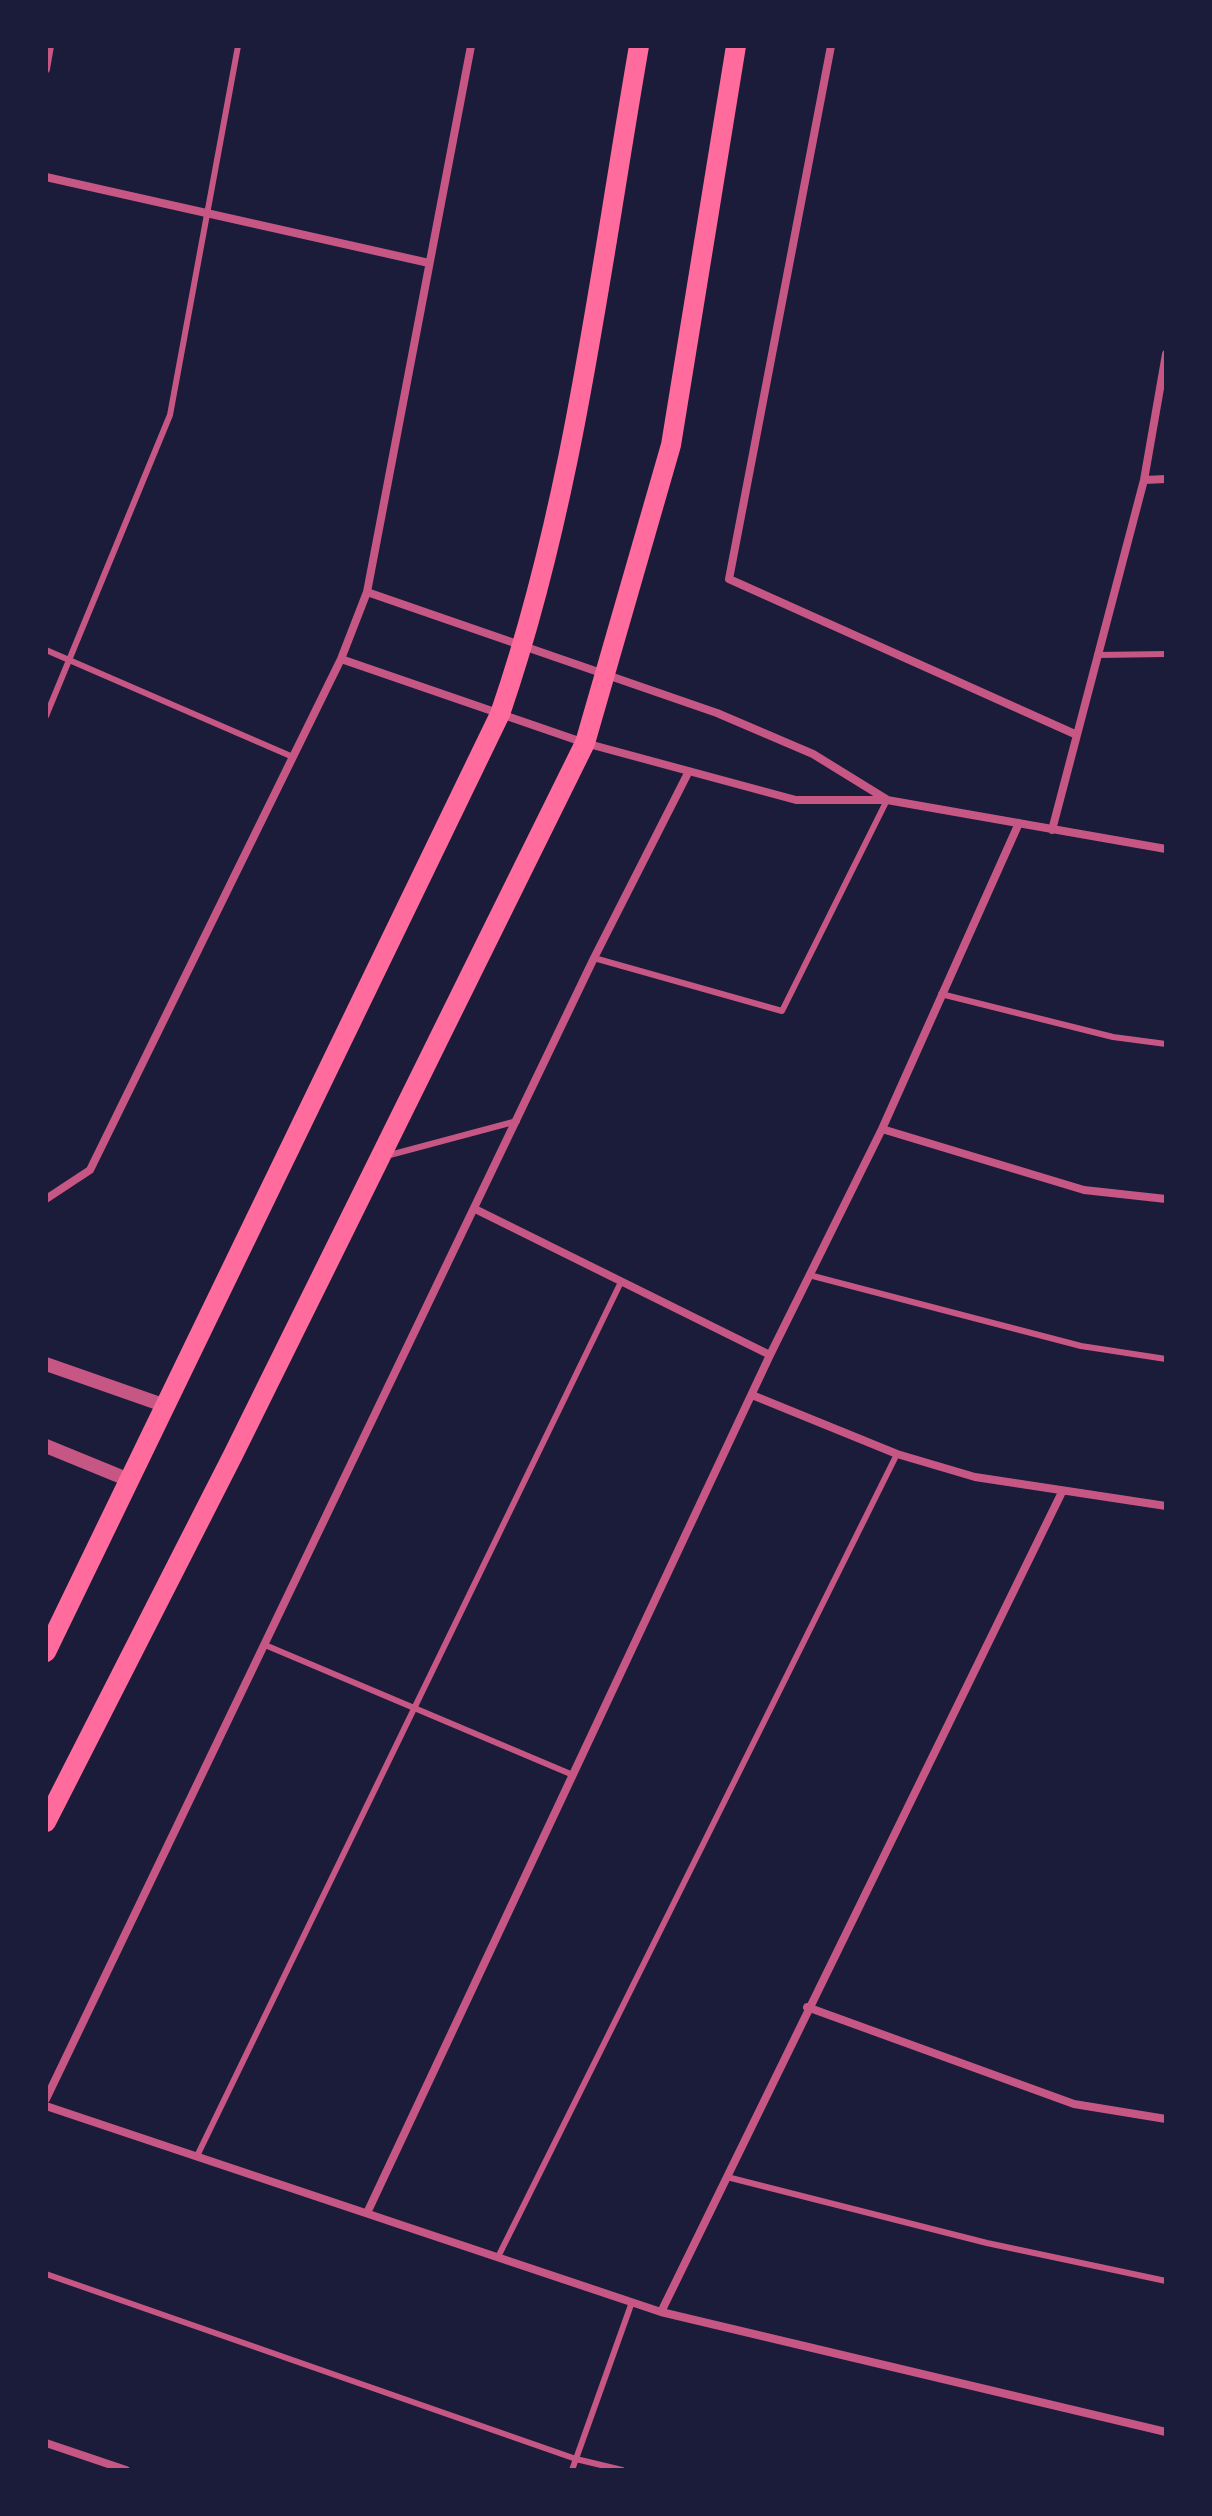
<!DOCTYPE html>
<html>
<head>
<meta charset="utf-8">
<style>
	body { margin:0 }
	#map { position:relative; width:1212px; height:2516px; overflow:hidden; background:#1b1b3a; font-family:"Sofia Sans Condensed",sans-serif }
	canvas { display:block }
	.frame { position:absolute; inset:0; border:48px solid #1b1b3a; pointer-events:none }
</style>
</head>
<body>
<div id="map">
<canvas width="1212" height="2516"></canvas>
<div class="frame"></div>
</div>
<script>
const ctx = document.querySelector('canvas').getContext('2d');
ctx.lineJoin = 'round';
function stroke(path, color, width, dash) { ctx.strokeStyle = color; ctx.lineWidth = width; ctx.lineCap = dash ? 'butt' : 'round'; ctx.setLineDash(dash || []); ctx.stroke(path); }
stroke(new Path2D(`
	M46,650l247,107
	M1097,655l69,-1
	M46,716l124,-301 68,-369
	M594,958l188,53 105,-211
	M941,994l172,43 53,7
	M386,1156l131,-35
	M809,1275l272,71 85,13
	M265,1645l308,130
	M197,2156l423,-872
	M727,2177l260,66 179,38
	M498,2257l399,-803
	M46,2274l530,185 46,11
	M572,2470l60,-168`), '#c65784', 6);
stroke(new Path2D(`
	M831,46l-102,533 348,156
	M46,69l4,-23
	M46,177l383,86
	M1144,480l22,-1
	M367,592l350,121 96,41 73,45
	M341,659l244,84 211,57h91l279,49
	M1052,830l92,-350 22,-126
	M882,1129l202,61 82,9
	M46,1199l44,-29 251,-511 26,-67 104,-546
	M475,1209l295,146
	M752,1395l145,59 78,23 191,29
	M807,2007l267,97 92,15
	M46,2099l548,-1141 94,-185
	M46,2106l615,206 505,120
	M367,2213l403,-858 112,-226 137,-306
	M661,2312l401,-820
	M46,2443l80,27`), '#c65784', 8);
stroke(new Path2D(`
	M46,1364l120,42
	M46,1446l83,34`), '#c65784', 14);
stroke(new Path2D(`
	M46,1652l454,-938c74,-215 100,-445 139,-668
	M46,1822l187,-367 352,-712 86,-298 65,-399`), '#ff6b9d', 20);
</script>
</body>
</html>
